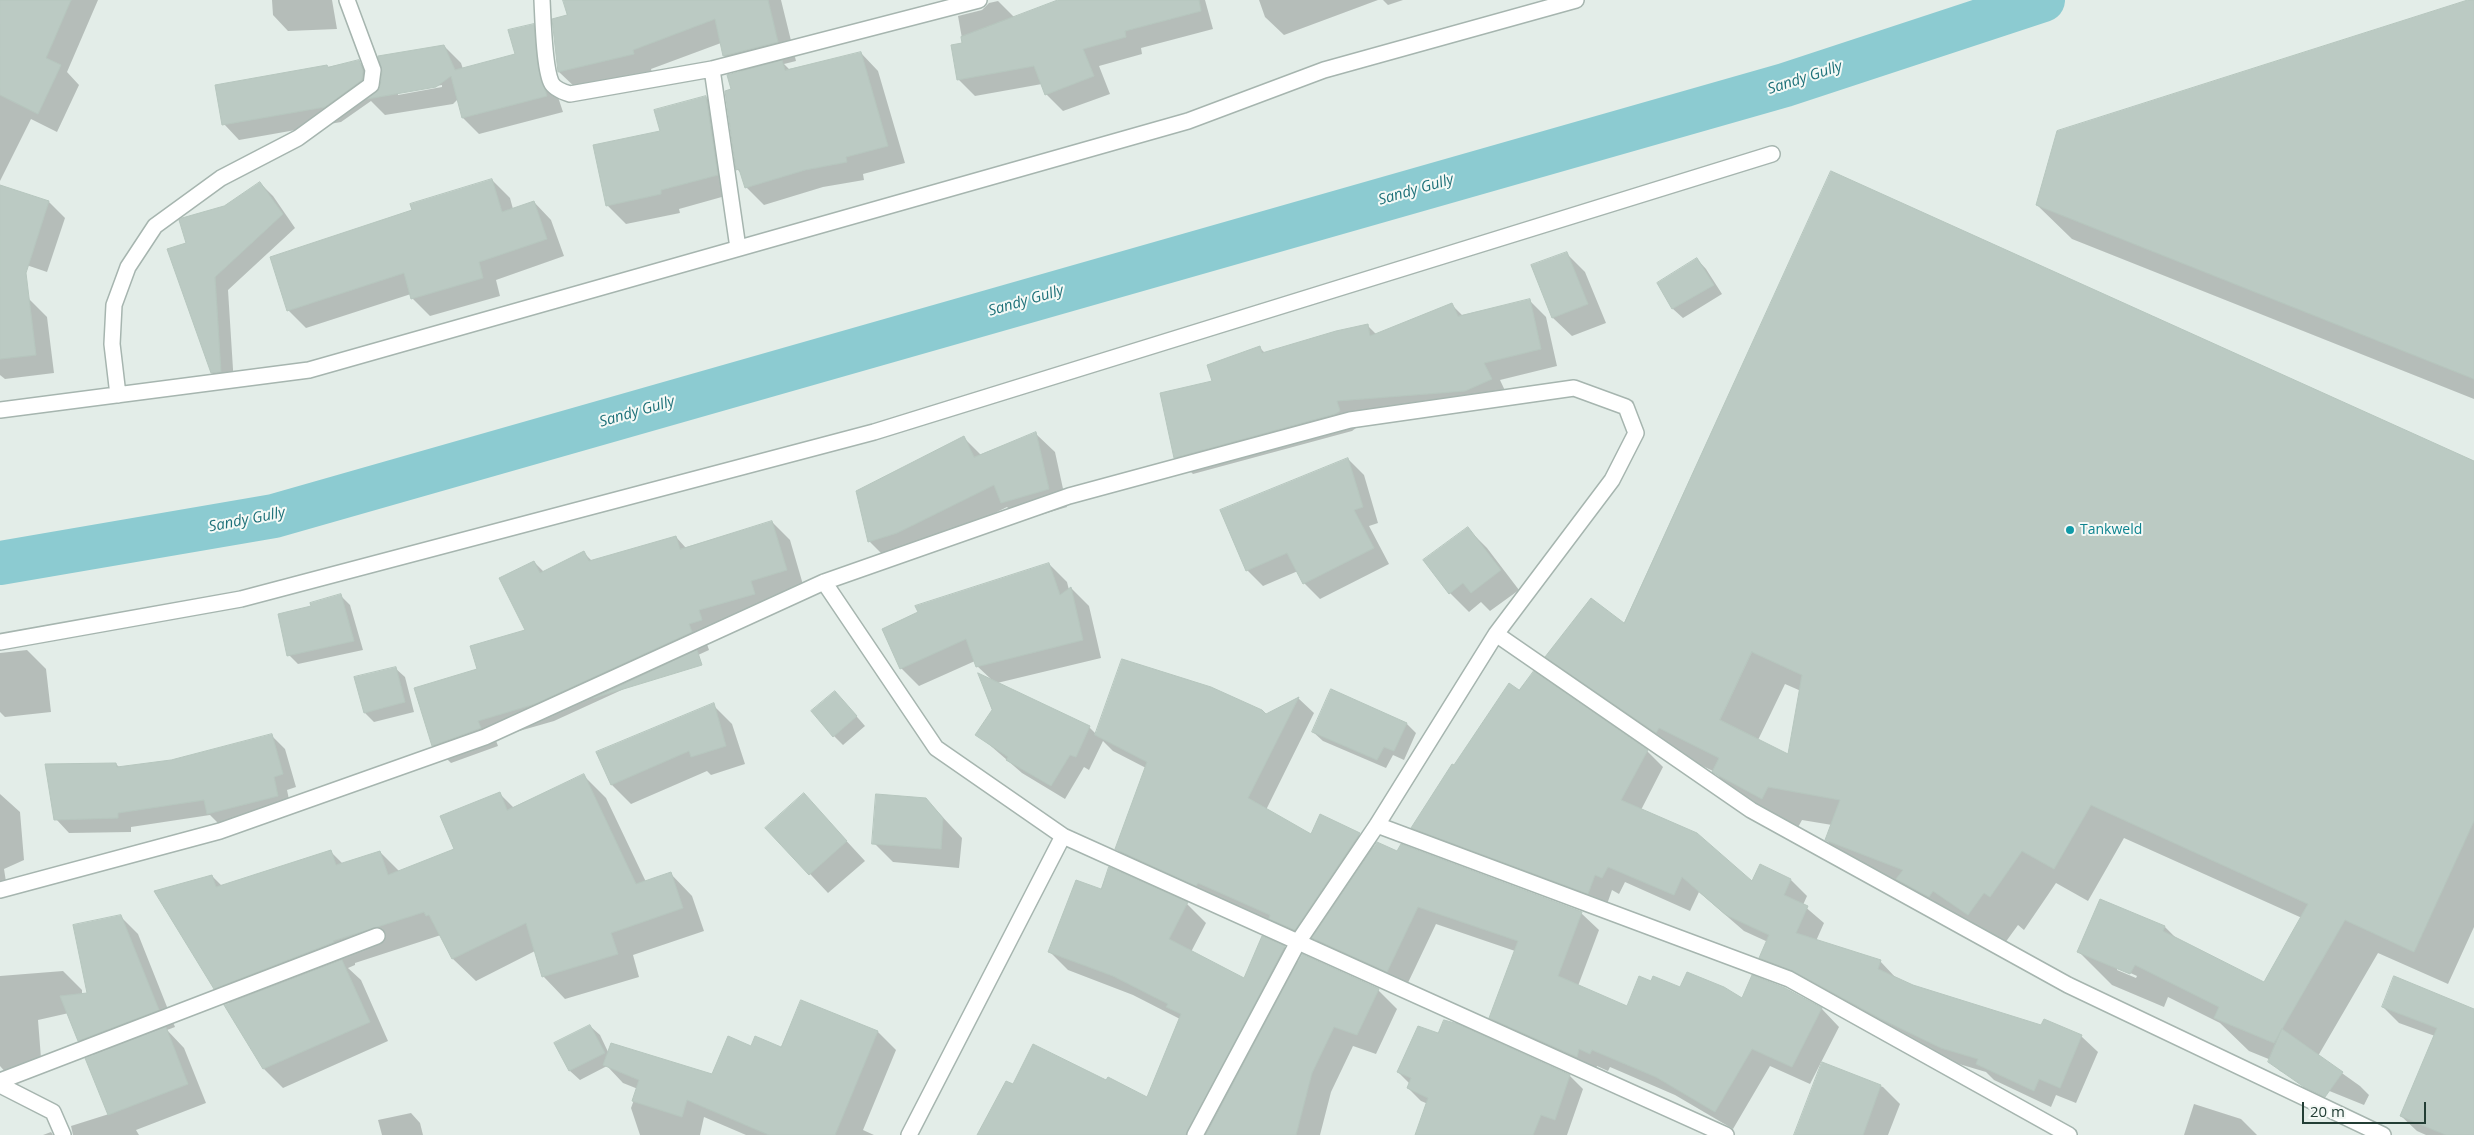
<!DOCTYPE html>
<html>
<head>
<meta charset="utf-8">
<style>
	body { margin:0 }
	#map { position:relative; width:2474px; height:1135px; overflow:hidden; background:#e3ede8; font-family:"Open Sans",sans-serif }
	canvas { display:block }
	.scale { position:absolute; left:2302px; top:1102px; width:124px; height:22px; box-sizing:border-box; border:2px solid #233e35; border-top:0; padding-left:6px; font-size:15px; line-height:18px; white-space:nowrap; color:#233e35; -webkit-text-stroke:4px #f4f9f6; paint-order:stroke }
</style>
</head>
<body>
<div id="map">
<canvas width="2474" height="1135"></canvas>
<div class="scale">20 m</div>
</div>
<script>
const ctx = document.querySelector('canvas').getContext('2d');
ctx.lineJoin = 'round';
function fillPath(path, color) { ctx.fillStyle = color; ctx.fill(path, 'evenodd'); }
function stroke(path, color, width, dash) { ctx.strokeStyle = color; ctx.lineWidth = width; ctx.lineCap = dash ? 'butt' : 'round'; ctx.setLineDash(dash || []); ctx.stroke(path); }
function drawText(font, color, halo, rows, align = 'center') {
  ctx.font = font + ' "Open Sans",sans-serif'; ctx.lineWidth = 4; ctx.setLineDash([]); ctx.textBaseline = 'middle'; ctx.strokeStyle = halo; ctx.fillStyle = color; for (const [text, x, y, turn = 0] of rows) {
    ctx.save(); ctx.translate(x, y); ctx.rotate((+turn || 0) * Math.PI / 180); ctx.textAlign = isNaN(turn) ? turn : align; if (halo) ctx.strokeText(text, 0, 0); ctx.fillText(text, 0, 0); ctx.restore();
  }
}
fillPath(new Path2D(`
	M0,0h98l-31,72 12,13 -22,47 -26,-13 -31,62z
	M272,0h60l5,29 -49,2 -15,-16z
	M635,0h146l15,61 -12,3 6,6 71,-17 17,18 27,92 -42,11 1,6 -41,7 -59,18 -18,-18 -4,-13 -5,-5 -5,-79 9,-18 -17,-16 -3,-13 -70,26 1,4 -74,17 -19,-18z
	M1062,0h143l8,29 -72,19 1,6 -43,12 11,28 -47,17 -17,-17 -4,-10 -67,12 -17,-17 5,-35 -5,-28 24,-6 7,-7 9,-2 17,17z
	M1259,0h119l-94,35 -19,-18z
	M1383,0h20l-15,5z
	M2472,0h2v399l-402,-160 -35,-34z
	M533,25l17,17 4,43 9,27 -84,22 -16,-16 -5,-19 -5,5 -68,11 -14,-14 -30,21 -102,18 -15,-16 105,-56 29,-7 16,16 5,12 65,-43 17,17 2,6 53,-14zM442,85v2l-44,8v-2z
	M706,97l19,19 11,77 -57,16 1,4 -54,11 -19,-19 54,-73z
	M492,180l18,18 3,11 21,-7 17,18 13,36 -68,24 4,16 -70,20 -18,-18 -1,-4 -105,34 -18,-18 125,-99z
	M260,183l13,13 22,32 -67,62 6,95 -8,1 -14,-13 -25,-130 38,-36z
	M0,186l49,16 16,16 -18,54 -47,-16z
	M1566,253l19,19 21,51 -34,13 -19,-18 -20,-52z
	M1697,259l9,10 16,25 -39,24 -10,-9 -15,-26z
	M28,298l19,19 7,56 -49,6 -5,-4v-74z
	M1529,300l17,17 11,49 -57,14 8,17 -155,20 3,11 -4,3 -159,43 -17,-17 38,-75 46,-34 5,5 103,-27 9,9 75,-30 11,11z
	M1036,434l19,18 12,55 -46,14 -14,-14 -91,45 -28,8 -19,-19 95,-103 17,17z
	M1348,459l16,16 14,48 -9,3 20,38 -69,35 -16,-16 -6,-12 -35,15 -16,-16 -25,-59z
	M2474,463v464l-26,57 -70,-31 -60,103 42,30 9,9 -5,10 -84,-34 -9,-11 -22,-9 -29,-28 -52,-26 -4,10 -52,-22 -33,-33 86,-25 12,12 87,45 38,-66 -178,-80 -36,63 -32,-18 -32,47 -6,-5 -16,22 -142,-74 -34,-33 6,-15 -30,-5 -6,11 -49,-26 -34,-34 -21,-10 -112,-71 -33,-33 77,-32zM1785,684l16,7 -12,65 -31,-16zM2117,967l20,9 -1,2 -19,-8z
	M772,522l18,18 14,48 -36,11 4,12 -66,30 3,9 -155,71 -59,17 3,8 -47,17 -18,-18 46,-76 48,-39 7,-68 10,10 40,-19 8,8 84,-24 10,11z
	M1468,529l19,19 32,42 -29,21 -9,-9 -12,10 -19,-19z
	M1049,564l18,18 2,8 2,-2 18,18 12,52 -104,25 92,44 8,8 169,-19 32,-18 16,15 -48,97 45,26 10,-20 38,18 15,15 23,4 184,60 18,17 -21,56 49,22 24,-25 91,16 43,-10 37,20 17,18 -29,57 -40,-18 -37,63 -58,-34 -65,-28 -2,4 -11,-5 -3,8 -85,-38 -18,-18 24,-67 -79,-27 -31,65 -74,-33 -16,-17 -4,6 -178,-80 -16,-16 29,-81 -33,-17 -10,-10 -14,29 -5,-3 -19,32 -43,-26 -45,-39 16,-24 -1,-30 -15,-14 -2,-5 -56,25 -18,-18z
	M341,596l9,9 13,45 -65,14 -9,-9 23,-48z
	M27,650l19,19 5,43 -46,5 -5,-5v-59z
	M395,668l10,9 9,35 -40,10 -9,-9z
	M1332,691l75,33 9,9 -12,27 -11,-5 -7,13 -63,-27 -10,-9z
	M1520,692l127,59 16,16 -22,43 112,73 8,-17 30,14 16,16 -4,9 21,18 -8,18 64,20 16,17 17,9 129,40 39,9 17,16 -22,51 -20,-8 -5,12 -57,-27 -8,-8 -27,-8 -61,-29 -121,-61 -16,-16 7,-16 -24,-11 -45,-39 -9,19 -65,-29 -6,12 -7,-4 -7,20 -176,-66 -16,-16 41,-61z
	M844,702l21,24 -22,19 -9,-9z
	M713,705l19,19 13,40 -34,11 -4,-4 -76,33 -19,-19 -15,-32z
	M271,735l14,14 11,38 -9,3 4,19 -69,18 -12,-12 -79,12v5l-62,1 -13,-14 60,-55 4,4 51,-7z
	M584,776l22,22 40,84 24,-9 22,23 12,35 -71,24 6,22 -74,22 -22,-23 -8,-25 -59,30 -23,-22 -12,-24 -86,28v2l-7,3 13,12 27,61 -105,47 -19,-19 -34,-65 -15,-16 -3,-112 10,10 108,-35 13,13 37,-12 20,20 55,-23 44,-56 15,15z
	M0,794l20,18 4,48 -20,9 3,19 -7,1z
	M804,795l61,66 -37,32 -61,-65z
	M926,799l36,39 -3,30 -66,-6 -19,-19z
	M1102,891l85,13 19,19 -15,29 53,28 18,-43 22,10 15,15 79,28 19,19 -21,45 -23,-8 -22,46 -11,43h-341l35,-50 93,-3 41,17 32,-80 -47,-24 -65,-25 -19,-19z
	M120,916l18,18 37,93 -8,3 17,18 22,55 -70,27 3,5h-66l-2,-9 38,-12 -14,-58 -15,-16 -11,-27 -31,7 4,51 -34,4 -8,-9v-90l63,-5 19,19v4h6z
	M2383,1007l91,3v125h-48l-9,-4 -16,-15 34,-80 -36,-13z
	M1445,1022l125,54 13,13 -16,46h-113l-26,-31 -7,-3 -13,-13 2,-4 -12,-12 41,-38z
	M590,1026l10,9 9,19 104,22 38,-29 31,1 96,-16 18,18 -33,80 11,5h-128l-42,-18 -4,18h-60l-9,-27 7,-19 -15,-6 -16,-17 -27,14 -10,-9 -14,-27z
	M1823,1064l60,23 17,17 -12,31h-92z
	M2194,1104l47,15 16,16h-73z
	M411,1113l9,10 3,12h-41l-4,-15z
	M51,1132l2,3h-10z`), '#0003');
stroke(new Path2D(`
	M0,563l274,-47 1511,-431 258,-85`), '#8ccbd1', 44);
const building = new Path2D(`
	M0,0h71l-25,58 15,7 -23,49 -38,-19z
	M563,0h205l10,42 -55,14 -8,-37 -82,31 1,4 -76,18 -6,-53 15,-4z
	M1058,0h141l2,11 -76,20 1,6 -43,12 11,27 -49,19 -11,-29 -77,14 -6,-35 11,-2 -1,-6z
	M2468,0h6v379l-438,-174 21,-74z
	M534,24l4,43 9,29 -85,22 -11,-42 -15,11 -69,12 13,-12 2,-16 -4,-15 66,-11 11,25 60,-16 -7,-24z
	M861,52l27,94 -42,11 1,5 -42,8 -60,18 -6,-19 -3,1 -11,-79 6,-2 -4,-14 55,-15 3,10z
	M359,60l4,11 -1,9 -37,27 -103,18 -7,-40 112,-20 1,2z
	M706,96l12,79 -57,15v4l-55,12 -13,-61 67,-14 -6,-21z
	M1831,171l643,290v360l-60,131 -69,-32 -71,123 -60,-25 5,-11 -84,-42 -5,9 -53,-22 23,-53 65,27 -2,5 101,51 44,-78 -217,-99 -37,64 -32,-18 -32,46 -6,-4 -16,22 -35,-24 -4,6 -33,-18 7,-9 -78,-30 15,-40 -72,-13 -6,12 -50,-27 7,-14 -60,-30 -3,5 -111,-76 46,-59 33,25zM1752,652l50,23 -14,79 -68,-34z
	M492,179l10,33 32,-11 13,38 -68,23 4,16 -72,21 -7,-26 -117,38 -17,-54 142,-47 -2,-6z
	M260,182l23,32 -68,63 6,95 -10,1 -44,-124 19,-6 -7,-23 3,-2 42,-12z
	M0,185l49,16 -23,72 10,82 -36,4z
	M1567,252l21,52 -36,14 -21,-53z
	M1697,258l17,27 -42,24 -15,-26z
	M1530,299l11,50 -57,14 8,16 -27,12 -128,10 3,10 -5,3 -161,44 -14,-65 52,-12 -5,-16 53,-19 2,7 74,-22 32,-7 2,12 82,-33 6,13z
	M1036,432l13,57 -48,14 -7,-18 -97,48 -29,9 -12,-51 108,-55 10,21z
	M1348,458l15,49 -9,3 20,38 -71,36 -16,-31 -41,18 -26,-61z
	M772,521l15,49 -36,11 4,13 -56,16 3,10 -13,4 3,8 -157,72 -57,17 3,7 -49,18 -18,-58 63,-19 -7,-23 55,-16 -26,-52 35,-17 6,12 44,-22 5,10 87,-25 4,13z
	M1468,527l33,43 -30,23 -8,-10 -14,11 -26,-34z
	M1049,563l11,32 11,-8 12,53 -107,27 -10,-28 -66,30 -18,-40 36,-17 -3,-6z
	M341,594l13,47 -67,15 -9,-42 33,-8 -1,-3z
	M697,650l5,15 -108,33z
	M1122,659l89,28 51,23 4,4 33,-17 -51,101 63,36 9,-20 40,19 -65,97 -26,-11 1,-4 -72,-32 -2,3 -81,-37 32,-87 -52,-27z
	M396,667l9,35 -41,11 -10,-36z
	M1534,671l114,79 -27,50 76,33 55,48 8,-17 31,15 -7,16 24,11 -12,27 85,27 -3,9 35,16 128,40 3,-6 38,16 -22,53 -21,-9 -5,12 -58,-27 2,-5 -37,-11 -60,-29 -88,-48 -34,-13 10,-23 -43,-20 -44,-38 -8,18 -66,-28 -6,11 -7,-3 -7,19 -177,-66 41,-64 2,1 55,-82 10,7z
	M978,673l112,53 -14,31 -6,-2 -19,31 -45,-26 2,-3 -33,-22 17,-25z
	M1331,689l76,34 -13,28 -10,-4 -7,13 -65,-28z
	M835,691l22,25 -24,21 -22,-26z
	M714,703l12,43 -35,11 -2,-6 -78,34 -15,-33z
	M272,734l11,40 -9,3 4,19 -71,18 -3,-14 -86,13v5l-64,2 -9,-56 71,-1 1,4 54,-7z
	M584,774l52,110 35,-12 12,36 -72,25 7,21 -76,23 -16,-54 -74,36 -23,-44 -3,1 -2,-4 -91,29 1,1 -120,47 -60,-98 58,-16 4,12 115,-37 5,15 44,-14 8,24 66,-26 -14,-33 60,-24 7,18z
	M804,793l43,48 -38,34 -44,-47z
	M876,794l50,4 17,20 -2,31 -69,-5z
	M1377,842l20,9 4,-7 181,68 -24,64 69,30 12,-30 12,5 2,-5 27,11 7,-15 37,15 18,11 10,-23 33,13 37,20 -30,59 -40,-18 -37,63 -59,-35 -64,-27 -2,4 -11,-5 -2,8 -88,-39 29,-77 -100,-34 -31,65 -75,-34z
	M1109,867l79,35 -19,37 75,39 18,-42 23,10 -99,189h-209l29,-54 7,3 20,-40 73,36 2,-3 39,20 34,-83 -15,-7 2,-3 -55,-28 -65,-24 28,-72 25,9z
	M121,915l38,95 -81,31 -18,-45 27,-3 -14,-68z
	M1302,954l77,35 -22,46 -23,-8 -22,46 -16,62h-90z
	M342,960l28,62 -107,47 -39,-64z
	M2394,976l80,33v126h-28l-46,-19 37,-88 -55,-21z
	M801,1000l77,31 -43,104h-66l-82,-35 -5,17 -50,-16 7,-21 -36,-15 8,-22 101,31 16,-38 23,10 4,-10 26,11z
	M1444,1020l14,4 112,51 -15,45 -14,-5 -8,20h-118l13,-37 -21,-10 4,-10 -14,-6 21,-46 20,7z
	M590,1025l15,28 -36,18 -15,-28z
	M166,1027l22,57 -80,31 -23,-57z
	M2282,1029l61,43 -18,25 -21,-10 -36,-25z
	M1822,1062l59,23 -18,50h-69z`);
fillPath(building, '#bbcac3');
stroke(building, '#b6c6be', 1);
const minor = new Path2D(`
	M542,0c1,19 2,66 9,82 3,7 12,10 19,12l142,-25 267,-69
	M712,69l26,179
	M118,395l-6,-51 2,-39 14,-38 27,-41 66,-48 77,-40 73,-53 2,-15 -26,-70
	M0,410l309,-40 879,-249 136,-51 252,-70
	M824,582l112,166 127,88 -154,299
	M1496,634l255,176 317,175 315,150
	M0,642l241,-43 633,-167 898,-278
	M1377,825l412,154 280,156
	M1063,836l663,299
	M0,890l220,-59 265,-94 339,-155 245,-86 281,-76 224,-32 52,19 10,26 -24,47 -116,154 -119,191 -79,117 -103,193
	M0,1081l377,-145
	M0,1085l53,27 10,23`);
stroke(minor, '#a6b5af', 18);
stroke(minor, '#fff', 15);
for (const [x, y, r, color] of [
	[2070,530,5,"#0f9aa8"]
]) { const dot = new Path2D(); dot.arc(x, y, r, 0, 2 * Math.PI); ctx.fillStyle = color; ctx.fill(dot); stroke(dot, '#f4f9f6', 2); }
drawText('14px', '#0d838f', '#f4f9f6', [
	["Tankweld",2080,530]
], 'left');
drawText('italic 15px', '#1e7179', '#f4f9f6', [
	["Sandy Gully",1805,78,-18],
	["Sandy Gully",1416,190,-16],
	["Sandy Gully",1026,301,-16],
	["Sandy Gully",637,412,-16],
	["Sandy Gully",247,520,-11]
]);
</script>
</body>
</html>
